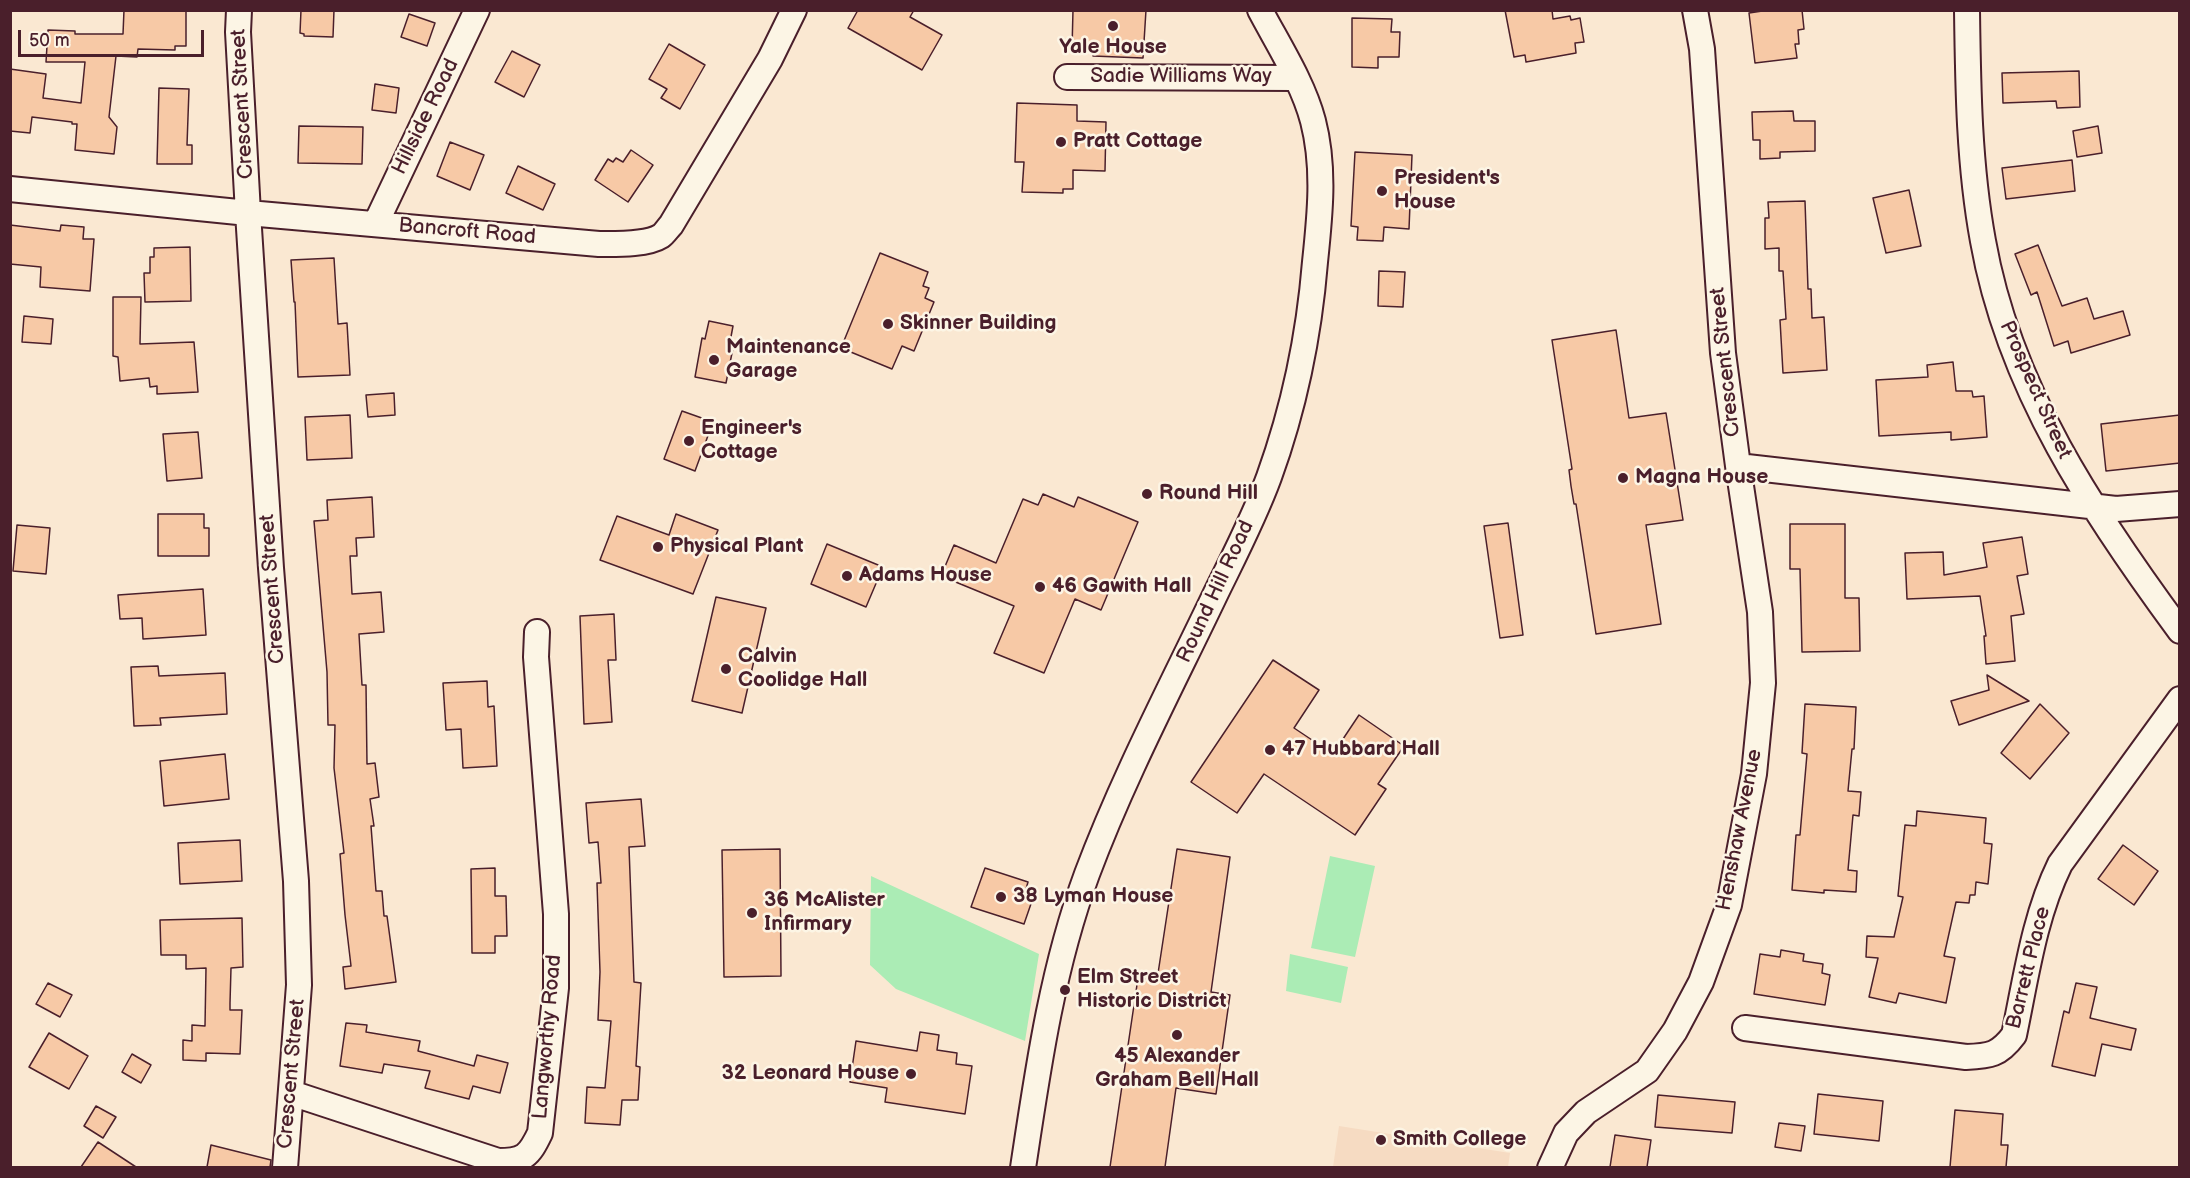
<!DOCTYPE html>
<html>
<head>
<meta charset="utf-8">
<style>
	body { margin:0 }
	#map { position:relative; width:2190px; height:1178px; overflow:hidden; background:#fae8d2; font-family:"Balsamiq Sans",sans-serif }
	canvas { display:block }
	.frame { position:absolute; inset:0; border:12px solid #4a1f2b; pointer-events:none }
	.scale { position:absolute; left:18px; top:30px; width:186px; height:27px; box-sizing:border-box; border:3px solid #4a1f2b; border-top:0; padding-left:8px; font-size:18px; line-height:21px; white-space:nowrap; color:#4a1f2b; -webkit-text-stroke:4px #fcf5e5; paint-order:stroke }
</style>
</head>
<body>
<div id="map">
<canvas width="2190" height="1178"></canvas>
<div class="frame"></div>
<div class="scale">50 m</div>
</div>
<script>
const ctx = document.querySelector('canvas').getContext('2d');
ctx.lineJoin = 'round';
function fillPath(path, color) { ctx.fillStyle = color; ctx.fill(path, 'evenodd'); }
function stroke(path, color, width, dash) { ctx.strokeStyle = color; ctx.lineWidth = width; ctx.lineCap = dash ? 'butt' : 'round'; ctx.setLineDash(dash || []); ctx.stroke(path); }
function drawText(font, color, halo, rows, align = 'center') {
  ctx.font = font + ' "Balsamiq Sans",sans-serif'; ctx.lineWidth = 5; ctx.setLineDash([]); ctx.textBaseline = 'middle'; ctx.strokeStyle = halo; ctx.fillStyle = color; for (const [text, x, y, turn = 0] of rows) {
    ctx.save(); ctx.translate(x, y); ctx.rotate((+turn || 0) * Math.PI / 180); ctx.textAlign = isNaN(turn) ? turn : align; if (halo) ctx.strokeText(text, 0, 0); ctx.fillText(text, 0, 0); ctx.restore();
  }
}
fillPath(new Path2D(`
	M1339,1126l171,27 -2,14h-175z`), '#f6dbc2');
fillPath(new Path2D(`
	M1330,856l45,10 -20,91 -44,-9z
	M871,876l168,78 -14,87 -129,-52 -26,-24z
	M1290,954l58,13 -7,36 -55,-12z`), '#abecb5');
const building = new Path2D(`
	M124,10h62v36h-11v4l-37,-1 -1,8 -21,-1 -7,61 8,10 -3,27 -39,-4 2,-26h-5v-2l-40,-5 -2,16 -20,-2v-62l36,5 -3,24 38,5 4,-41h-39l2,-32 27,1v3h48z
	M301,10h33l-1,27 -29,-1v-2l-4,-1z
	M858,10h56l-4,7 32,18 -20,35 -74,-42z
	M1073,10h73l-3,48 -50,-2v-6l-21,-1z
	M1505,10h47l1,9 17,-3 1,4 9,-2 4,24 -9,1 1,10 -50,9 -1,-7 -11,2z
	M1769,10h33l2,19 -6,1 1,14h-4l2,14 -42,5 -6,-50z
	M409,14l26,9 -8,23 -26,-9z
	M1352,18l40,1 -1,13h9l-1,25h-21v11l-26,-1z
	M669,44l36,21 -25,44 -19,-11 6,-9 -18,-10z
	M512,51l28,14 -16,32 -29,-15z
	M2079,71l1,36 -23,1 -1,-7 -53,2 -1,-30z
	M375,84l24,4 -3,25 -24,-3z
	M159,88l30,1 -2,56h5v19h-35z
	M1017,103l60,2v16l29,1 -1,49 -32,-1v19h-10v4l-41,-1 2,-30h-9z
	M1793,111l1,10h21v30l-35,1v6l-20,1v-19h-7l-1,-28z
	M299,126l64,1 -1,37 -64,-1z
	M2098,126l4,27 -25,4 -4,-26z
	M450,142l34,13 -14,35 -33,-14z
	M631,150l22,15 -25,37 -33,-22 13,-21 5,3 3,-4 7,4z
	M1355,152l57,3 -3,74 -25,-2 -1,14 -26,-1 1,-13 -7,-1z
	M2072,160l3,31 -69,8 -4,-31z
	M518,166l37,18 -12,26 -37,-17z
	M1909,190l12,56 -35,7 -13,-55z
	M1805,201l3,88h3l1,29 12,-1 3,53 -44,3 -3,-53 6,-1 -3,-48h-4v-23l-14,1v-31h4l-1,-16z
	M10,225l50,6 1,-6 23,2 -1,12h11l-4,52 -50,-4 1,-20 -31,-3z
	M2038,245l24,61 25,-8 7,21 29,-8 7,24 -59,18 -3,-12 -14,5 -17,-54 -6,3 -16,-41z
	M190,247l1,54 -46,1 -1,-29h6v-16h4v-9z
	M880,253l48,19 -5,14 6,2 -4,10 9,4 -20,49 -12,-5 -10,23 -51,-21z
	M334,258l4,66 9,-1 3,52 -52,2 -3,-75h-1l-3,-42z
	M1379,271l26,1 -2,35 -25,-1z
	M113,297h28l-1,47 54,-2 4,50 -41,2v-8l-7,1 -1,-9 -29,3 -2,-24 -5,-1z
	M24,316l29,3 -2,25 -29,-2z
	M709,321l24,5 -3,16 4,1 -8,40 -31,-6 7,-39 3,1z
	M1616,330l13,88 37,-5 17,107 -37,5 15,99 -65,10 -20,-130h-2l-3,-18 -2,-16 3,-1 -20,-129z
	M1953,362l3,29h16l1,6 11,-1 3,41 -36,3v-8l-72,4 -3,-56 52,-3 -1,-12z
	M394,393l1,22 -27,2 -2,-22z
	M682,411l31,11 -18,49 -31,-12z
	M350,415l2,43 -45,2 -2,-43z
	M2180,415v48l-74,8 -5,-47z
	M198,432l4,46 -35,3 -4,-47z
	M1043,494l31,13 4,-10 60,25 -37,88 -26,-11 -31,74 -50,-20 20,-47 -73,-30 13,-31 42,18 27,-64 15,6z
	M372,497l2,40 -18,1 1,18h-7l2,38 29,-2 3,40 -25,2 3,51h4l1,79 8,-1 4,34 -9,2 4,27h-3l5,65h6l2,25h3l9,66 -51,7 -2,-22 8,-1 -6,-51 -5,-61 4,-1 -10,-85 1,-43h-7l-1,-53 -13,-151 14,-1 -1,-20z
	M158,514h46v14h5v28h-51z
	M676,514l42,16 -25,64 -93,-34 17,-44 52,19z
	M1508,523l15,112 -23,3 -16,-112z
	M1790,524h55v74h14l1,53 -58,1 -2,-83h-10z
	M17,525l33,3 -4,46 -33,-3z
	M2022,537l6,37 -11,2 7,38 -13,2 4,45 -29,3 -2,-28h2l-6,-40 -73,3 -2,-46 38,-1 1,23 43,-8 -4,-24z
	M827,544l56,23 -17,40 -55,-23z
	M203,589l3,46 -63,4 -1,-21 -22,1 -2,-24z
	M716,597l50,11 -24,105 -50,-12z
	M614,614l2,46h-8l4,62 -28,2 -4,-108z
	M1273,660l46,30 -25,38 39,26 26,-39 45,31 -26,38 8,5 -31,46 -91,-61 -27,39 -46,-31z
	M158,666l1,10 66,-3 2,41 -67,4 1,7 -27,1 -3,-59z
	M1987,675l42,26 -70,24 -8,-24 38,-11z
	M487,681l1,26 6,-1 3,60 -34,2 -2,-39 -15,1 -3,-47z
	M1805,704l51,3 -2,42h-2l-4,42 13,1 -2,24 -6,-1 -5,55 9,1 -1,21 -32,-2v3l-32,-3 4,-55h4l7,-81 -5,-1z
	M2040,704l29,29 -39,46 -29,-26z
	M225,754l4,45 -65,7 -4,-45z
	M641,799l4,47 -16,1 5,135 7,1 -5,83 4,1 -2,33h-16l-2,25 -35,-2 2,-36 18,1 6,-67 -13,-1 2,-48 -3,-89h4l-3,-41 -9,1 -3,-40z
	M1917,811l69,7 -2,25 8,1 -4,40 -12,-2 -1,13h-5l-1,8 -13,-1 -12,54 11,2 -9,45 -47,-10 -3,10 -27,-6 9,-39 -12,-1 1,-21 27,1 9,-40 -5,-1 7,-71 11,1z
	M240,840l2,41 -62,3 -2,-41z
	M2123,845l35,26 -24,34 -36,-26z
	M780,849l1,127 -57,1 -2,-127z
	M1177,849l53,8 -19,135 19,3 -14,99 -40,-6 -11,79h-55l28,-189 19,2z
	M495,868v28h11l1,40h-12v17h-23l-1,-84z
	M985,868l43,14 -4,14 9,2 -9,26 -53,-17z
	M242,918l1,49 -12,1 -1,35v7h12l-2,44 -34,-1v8l-23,-1v-20l9,1v-16l13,1 1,-58 -20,1v-14h-25l-1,-35z
	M1781,950l23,4 -1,7 20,3 -1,9 8,2 -5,30 -71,-11 6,-40 20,3z
	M48,983l24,12 -12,22 -24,-13z
	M2076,983l21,4 -7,31 46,11 -5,21 -29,-6 -7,32 -43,-10 12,-55 5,2z
	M346,1023l21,2 -1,7 54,9 -2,10 56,15 3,-11 31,8 -8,30 -27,-7 -4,13 -44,-11 5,-17 -46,-7 -2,9 -42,-7z
	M920,1032l19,3 -2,15 20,3 -1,11 16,2 -7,48 -80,-12 2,-14 -37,-6 6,-41 61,10z
	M49,1033l39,23 -19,33 -40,-22z
	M132,1054l19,11 -10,18 -19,-11z
	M1818,1094l65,7 -4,40 -65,-7z
	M1658,1095l77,7 -3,31 -77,-6z
	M96,1106l20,11 -13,21 -19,-12z
	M1955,1110l48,4 -2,31h7l-2,22h-56z
	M1779,1123l26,3 -4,25 -26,-4z
	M1615,1135l36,5 -4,27h-37z
	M98,1142l38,25h-55z
	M211,1145l60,15 -1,7h-63z`);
fillPath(building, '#f7c9a6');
stroke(building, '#4a1f2b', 1.5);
const street = new Path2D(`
	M239,10l-1,22 10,181 23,355 25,313 3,104 -14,183
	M1695,10l7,39 21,304 15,113 378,43 64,-5
	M1967,10c1,78 2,155 16,231 26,147 110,272 197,390
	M1067,77l228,1
	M10,189l238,24 351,31c17,0 48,1 62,-8 3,-2 7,-8 10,-11l99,-166 24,-49
	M376,223l101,-213
	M1745,1028l221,29c24,-1 33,-2 48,-22 12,-57 20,-118 46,-171l120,-165
	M291,1093l207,68c26,0 31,-5 42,-28l16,-145v-74l-20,-257 1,-25
	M1023,1168c15,-100 29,-199 64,-294 36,-96 84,-187 128,-279 19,-39 39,-77 54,-118 25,-69 40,-141 46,-215 5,-47 10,-95 -2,-141 -10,-38 -34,-75 -53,-111
	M1550,1168l16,-35 20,-21 61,-41 28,-40 26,-49 28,-77 25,-131 9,-91 -3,-71 -22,-146`);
stroke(street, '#4a1f2b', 28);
stroke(street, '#fcf5e5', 24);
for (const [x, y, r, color] of [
	[1113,26,6,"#4a1f2b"],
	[1061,142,6,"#4a1f2b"],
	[1382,191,6,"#4a1f2b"],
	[888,324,6,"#4a1f2b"],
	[714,360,6,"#4a1f2b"],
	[689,441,6,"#4a1f2b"],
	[1623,478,6,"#4a1f2b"],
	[1147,494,6,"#4a1f2b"],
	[658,547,6,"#4a1f2b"],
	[847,576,6,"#4a1f2b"],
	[1040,587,6,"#4a1f2b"],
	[726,669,6,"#4a1f2b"],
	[1270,750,6,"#4a1f2b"],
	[1001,897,6,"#4a1f2b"],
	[752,913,6,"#4a1f2b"],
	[1065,990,6,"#4a1f2b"],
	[1177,1035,6,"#4a1f2b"],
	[911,1074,6,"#4a1f2b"],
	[1381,1140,6,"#4a1f2b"]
]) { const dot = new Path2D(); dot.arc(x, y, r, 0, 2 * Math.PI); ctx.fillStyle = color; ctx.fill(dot); stroke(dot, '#fcf5e5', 2); }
drawText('bold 21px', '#4a1f2b', '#fcf5e5', [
	["Yale House",1113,48,"center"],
	["Pratt Cottage",1073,142],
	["President's",1394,179],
	["House",1394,203],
	["Skinner Building",900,324],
	["Maintenance",726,348],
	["Garage",726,372],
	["Engineer's",701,429],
	["Cottage",701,453],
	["Magna House",1635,478],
	["Round Hill",1159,494],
	["Physical Plant",670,547],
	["Adams House",859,576],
	["46 Gawith Hall",1052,587],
	["Calvin",738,657],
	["Coolidge Hall",738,681],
	["47 Hubbard Hall",1282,750],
	["38 Lyman House",1013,897],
	["36 McAlister",764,901],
	["Infirmary",764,925],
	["Elm Street",1077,978],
	["Historic District",1077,1002],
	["45 Alexander",1177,1057,"center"],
	["Graham Bell Hall",1177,1081,"center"],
	["32 Leonard House",899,1074,"right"],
	["Smith College",1393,1140]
], 'left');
drawText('21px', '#4a1f2b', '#fcf5e5', [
	["Sadie Williams Way",1181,77],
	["Crescent Street",243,104,-93],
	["Hillside Road",426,117,-64],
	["Bancroft Road",467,232,5],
	["Crescent Street",1726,362,-96],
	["Prospect Street",2035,390,66],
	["Crescent Street",273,589,-94],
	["Round Hill Road",1216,592,-65],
	["Henshaw Avenue",1740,830,-79],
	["Barrett Place",2029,968,-76],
	["Langworthy Road",548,1037,-85],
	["Crescent Street",292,1074,-85]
]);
</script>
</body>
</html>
